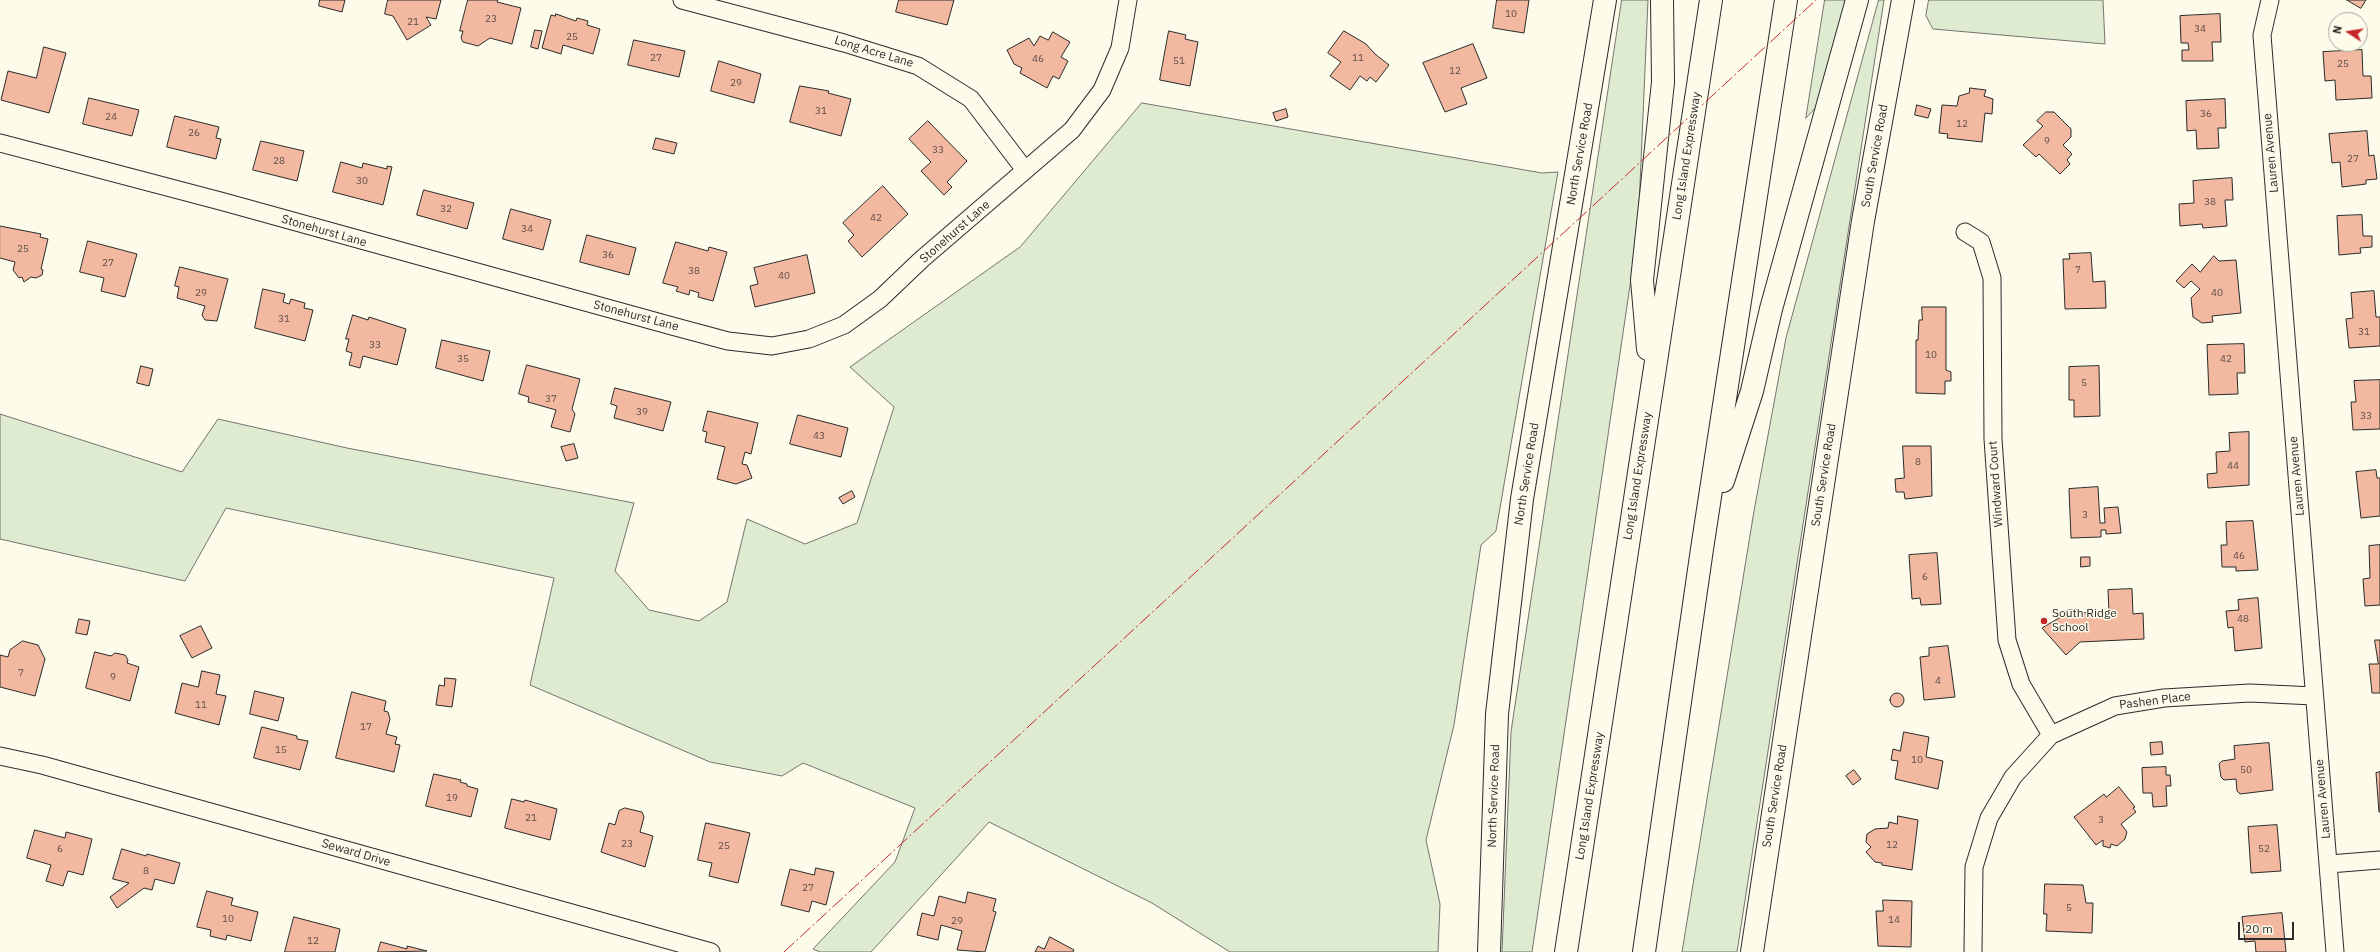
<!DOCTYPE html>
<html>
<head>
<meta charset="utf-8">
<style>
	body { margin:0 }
	#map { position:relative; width:2380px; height:952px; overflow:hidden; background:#fdfbea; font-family:"IBM Plex Sans",sans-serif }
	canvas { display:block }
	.north { position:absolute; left:2328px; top:12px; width:40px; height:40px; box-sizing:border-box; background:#fdfbea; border:1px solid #a9a89e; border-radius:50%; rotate:282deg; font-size:11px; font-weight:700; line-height:16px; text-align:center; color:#2b2b2b }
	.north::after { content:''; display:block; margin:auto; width:14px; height:18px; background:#c62828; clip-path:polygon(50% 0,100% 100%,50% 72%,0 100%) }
	.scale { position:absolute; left:2238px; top:922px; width:56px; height:18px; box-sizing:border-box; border:2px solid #2b2b2b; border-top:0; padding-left:5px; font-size:12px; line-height:14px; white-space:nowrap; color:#2b2b2b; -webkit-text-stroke:3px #fdfbea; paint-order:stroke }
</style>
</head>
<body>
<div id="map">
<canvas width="2380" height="952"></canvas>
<div class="north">N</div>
<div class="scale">20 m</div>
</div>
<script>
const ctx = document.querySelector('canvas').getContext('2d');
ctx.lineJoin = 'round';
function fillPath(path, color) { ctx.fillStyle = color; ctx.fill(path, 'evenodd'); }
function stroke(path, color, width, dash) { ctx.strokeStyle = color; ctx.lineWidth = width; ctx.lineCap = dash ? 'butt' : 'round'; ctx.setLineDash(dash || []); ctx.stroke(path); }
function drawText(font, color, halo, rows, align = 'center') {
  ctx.font = font + ' "IBM Plex Sans",sans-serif'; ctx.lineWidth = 3; ctx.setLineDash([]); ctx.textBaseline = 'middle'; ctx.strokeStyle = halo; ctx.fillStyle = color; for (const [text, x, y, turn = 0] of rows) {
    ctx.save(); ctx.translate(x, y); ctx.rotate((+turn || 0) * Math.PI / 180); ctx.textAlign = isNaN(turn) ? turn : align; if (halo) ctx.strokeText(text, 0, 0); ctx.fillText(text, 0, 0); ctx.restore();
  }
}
const green = new Path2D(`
	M1622,0h26l-10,231 -106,721h-30l9,-220z
	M1825,0h22l-28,104 -13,14z
	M1879,0h5l-147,952h-55l72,-441 32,-173z
	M1929,0h174l2,44 -172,-15 -7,-13z
	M1142,103l400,70 16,-1 -62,359 -15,14 -27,180 -28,115 14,64 -2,48h-208l-78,-49 -163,-81 -118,130h-51l-7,-3 82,-87 20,-54 -112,-45 -21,13 -72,-14 -180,-77 24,-107 -328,-70 -41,73 -185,-42v-125l182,58 36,-53 129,29 287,55 -19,68 34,39 50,11 28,-19 20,-83 58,25 52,-21 37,-116 -44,-40 170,-120z`);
fillPath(green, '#deebd1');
stroke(green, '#74746e', 1);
const building = new Path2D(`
	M320,0h25l-3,12 -23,-6z
	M388,0h53l-5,19 -10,-2 5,8 -24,15 -14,-24 -8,-2z
	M468,0h30l-1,2 24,6 -9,36 -22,-6 -12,8 -15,-4 -2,-4 2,-7h-3z
	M899,0h55l-7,25 -51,-13z
	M1497,0h32l-5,33 -31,-5z
	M2347,0h19l-5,8z
	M556,14l20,7 1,-3 11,3 -1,4 13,4 -7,25 -30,-9 -2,9 -19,-6 9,-33 4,1z
	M2220,14l1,28h-9l1,19h-31v-11h7l-1,-7h-7l-1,-27z
	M535,30l7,1 -4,18 -7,-2z
	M1169,31l17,4 -1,4 13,3 -8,44 -30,-6z
	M1344,31l22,13 9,10 14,11 -13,17 -6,-5 -3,4 -7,-5 -10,14 -20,-14 11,-14 -13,-9z
	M1053,32l17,10 -9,15 7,4 -9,18 -6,-3 -6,12 -27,-15 2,-5 -8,-4 -7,-14 22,-12 5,8 6,-10 8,4z
	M634,40l51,11 -6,26 -51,-12z
	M1473,44l14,34 -26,10 6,16 -22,8 -22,-49z
	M44,47l22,6 -17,60 -48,-13 7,-29 28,7z
	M2362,50l1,26h8l1,22 -36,2 -1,-20 -10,1 -2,-29z
	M719,61l42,13 -7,29 -43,-12z
	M800,86l29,5 -1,2 23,6 -10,37 -51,-14z
	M1970,88l16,2 -2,6 9,3 -1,15 -7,-1 -3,29 -35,-4 1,-4 -9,-1 3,-28 15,1 2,-10 10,-3z
	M89,98l50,12 -7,26 -49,-12z
	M2225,99l1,29h-8l1,20 -22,1 -1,-19 -9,1 -1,-30z
	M1917,105l14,4 -3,9 -13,-3z
	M1286,109l2,8 -12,4 -3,-8z
	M2046,112h8l17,17v8l-8,8 9,9 -5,6 3,4 -10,10 -21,-20 -3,3 -13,-12 20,-19 -6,-5z
	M175,116l44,11 -3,11 5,1 -5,20 -49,-12z
	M928,121l39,40 -20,21 5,5 -8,8 -23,-24 10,-9 -22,-23z
	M2367,131l2,25 5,-1 3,24 -11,1v4l-24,3 -2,-25 -8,1 -3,-29z
	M656,138l21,5 -3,11 -21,-5z
	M261,141l43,10 -7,30 -44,-11z
	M341,162l21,6 1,-5 24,6v-3l5,1 -9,38 -50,-13z
	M2232,178l1,22h-8l2,26 -24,2 -1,-4 -22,2 -1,-22 15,-1 -1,-22z
	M883,186l25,28 -46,43 -14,-16 6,-6 -11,-12z
	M424,190l50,13 -7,26 -50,-14z
	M511,209l40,11 -8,30 -40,-11z
	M2362,215l1,21h9v11l-12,1 1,5 -22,2 -2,-39z
	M0,226l41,8 -1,3 8,2 -7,30 2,1 -1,5 -6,3 -5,-1 -7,5 -2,-5 -3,1 -6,-8 2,-8 -15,-4z
	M587,235l49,13 -7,27 -49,-13z
	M88,241l49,13 -12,43 -24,-6 3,-13 -24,-6z
	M676,242l32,9 1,-4 18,5 -14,49 -15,-4 1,-4 -9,-3 -1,5 -13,-4 2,-4 -15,-4z
	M2091,253l2,29 12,-1 1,27 -41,1 -2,-50h7l-1,-5z
	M807,255l8,38 -60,14 -5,-21 8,-2 -4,-16z
	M2214,256l5,5 17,-1 5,53 -29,3 1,6 -11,1 -9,-6 -2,-19 9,-9 -9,-8 -7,7 -8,-7 16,-17 8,8z
	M180,267l48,12 -11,42 -12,-1 -3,-5 3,-9 -28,-8 2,-11 -4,-1z
	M263,289l22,5 -2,8 6,2 2,-5 14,4 -1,5 9,2 -8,31 -50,-13z
	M2374,291l2,26h4v29l-31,2 -3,-29 7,-1 -2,-25z
	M1922,307h24v63l5,2v9h-6v13l-29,-1v-53h2l1,-20h3z
	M353,315l15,5 1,-3 37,12 -9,36 -34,-9 -3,12 -11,-3 3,-12 -6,-2 3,-12h-3z
	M442,340l48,11 -7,30 -47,-13z
	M2244,344l1,29h-8l1,21 -29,1 -2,-50z
	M527,365l53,14 -8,30 3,5 -5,18 -19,-5 5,-17 -28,-8 1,-5 -10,-3z
	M141,366l12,3 -4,17 -12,-3z
	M2099,366l1,50 -26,1v-17h-5v-33z
	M2380,380v49l-27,1 -2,-28h5l-2,-21z
	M615,388l56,14 -8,29 -49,-13 3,-12 -6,-2z
	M708,411l50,12 -7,31 -6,-2 -3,12 5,1 5,13 -16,6 -19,-5 8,-32 -20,-5 2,-10 -4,-1z
	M798,415l50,13 -7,29 -51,-13z
	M2249,432v53l-41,3 -1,-14 10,-1 -1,-21 14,-1 -1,-18z
	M574,444l4,14 -12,3 -5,-14z
	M1903,446h28l1,50 -27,3 -1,-7h-8l-1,-13 9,-1z
	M2376,470l1,8h3v38l-19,2 -5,-46z
	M2098,487l2,36h5l-1,-15 14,-1 3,26 -15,1v-4h-5v7l-30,1 -2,-49z
	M852,491l3,6 -12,7 -4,-6z
	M2253,521l5,49 -22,1v-4h-14l-1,-22h6l-1,-23z
	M2380,545v60l-15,1 -2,-27 7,-1 -1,-32z
	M1937,553l4,51 -20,1 -1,-7 -8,1 -3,-44z
	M2081,557h9v9l-9,1z
	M2132,589l1,25 10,-1 1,26 -64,3 -14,13 -24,-27 22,-13 -2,-4 15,-2v4l32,-1 -1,-22z
	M2258,598l4,50 -27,3 -2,-24 -5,1 -2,-17 13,-1 -1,-10z
	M79,619l11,2 -3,14 -11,-2z
	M201,626l11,22 -20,10 -12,-22z
	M2375,640h5v53h-8l-3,-29h9z
	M23,641l15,4 7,14 -10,37 -35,-9v-32l8,2 2,-7z
	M1948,646l7,51 -31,3 -4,-43 9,-1v-8z
	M95,652l16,4 4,-3 10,2 3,5 -1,3 12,4 -9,34 -44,-13z
	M202,671l18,4 -4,19 10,2 -7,29 -44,-12 7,-30 16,4z
	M445,678l11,1 -4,28 -16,-2 3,-20 5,1z
	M255,691l29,7 -6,23 -28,-7z
	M352,692l34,9 -2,10 4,1 2,7 -4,15 11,3 -2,7 5,1 -6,27 -58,-14z
	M1890 700a7 7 0 1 1 14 0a7 7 0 1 1-14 0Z
	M262,727l35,9v3l11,2 -8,29 -46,-12z
	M1904,732l25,5 -3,20 17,4 -5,28 -43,-10 3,-18 -7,-1 2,-11 7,2z
	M2162,742l1,12 -12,1 -1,-12z
	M2269,743l4,47 -33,4 -3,-3 -1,-12 -12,1 -3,-3 -2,-13 3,-3 13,-2 -1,-13z
	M2166,767v8h4l1,11h-5l1,20 -14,1 -1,-14h-9l-1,-25z
	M1854,770l7,9 -8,6 -7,-9z
	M2380,772v40h-1l-3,-39z
	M434,774l27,6 -1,2 7,2v2l11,3 -7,28 -45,-11z
	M2119,787l16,20 -2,1 3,4 -15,12 6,8 -2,7 -8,7 -6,-2 -1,4 -7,-2v-6l-7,5 -22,-28 30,-23 2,3z
	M512,799l12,3 1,-2 32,9 -7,31 -45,-12z
	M625,808l17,4 2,5 -4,15 13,4 -8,31 -44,-15 8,-29 6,2 4,-14z
	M1898,816l20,4 -6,50 -30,-5v-2l-7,-1 -9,-10 5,-5 -5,-5 1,-8 8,-5 13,-1 1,-6 8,2z
	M706,823l44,10 -12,50 -29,-7 3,-13 -14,-3z
	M2277,825l4,46 -30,2 -3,-46z
	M35,830l30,8 1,-6 26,7 -9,36 -15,-4 -5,15 -17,-5 5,-16 -24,-7z
	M122,849l24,7 1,-2 33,9 -6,21 -19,-5 -3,11 -8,-2 -27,20 -7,-11 19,-14 -16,-4z
	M816,868l18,4 -8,33 -14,-4 -3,11 -28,-7 9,-36 24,6z
	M2045,884l38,1 3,18h7l-1,30 -46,-2 1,-17h-3z
	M207,891l26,7 -2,7 27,7 -7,29 -24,-6 -1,5 -16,-4 1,-6 -14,-3z
	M968,892l28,7 -3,12 3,1 -11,40 -28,-2 5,-19 -21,-6 -3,15 -21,-5 5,-22 12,3 5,-20 26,7z
	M1883,900l29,1 -1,46 -33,-1 -2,-35h7z
	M2282,913l4,39h-30l-1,-11 -10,1 -3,-25z
	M294,917l46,12 -5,23h-50z
	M1050,937l24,13 -1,2h-38l3,-6 6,3z
	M381,942l26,7v-3l20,5 -49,1z`);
fillPath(building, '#f2b8a0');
stroke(building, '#2b2b2b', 1);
const minor = new Path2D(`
	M682,0l162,43 74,23 53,33 54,71
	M2270,0l-8,35 73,917
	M0,143l224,59 448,124 56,15 44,5 37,-7 35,-14 36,-26 42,-40 150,-129 30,-40 18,-42 8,-48
	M1965,232l16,10 11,36 1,161 14,201 14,44 30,51
	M0,756l42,9 669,187
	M2329,864l51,-4
	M1973,952l1,-85 15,-49 24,-41 38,-42 64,-29 49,-8 86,-5 64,3`);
const secondary = new Path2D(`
	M1489,952l8,-238 25,-215 83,-499
	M1752,952l111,-731 40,-221`);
const motorway = new Path2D(`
	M1648,349l-6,-69 21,-198 -1,-82
	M1723,481l29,-90 19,-82 86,-309
	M1566,952l145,-952
	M1644,952l58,-403 84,-549`);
stroke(minor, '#2b2b2b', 19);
stroke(secondary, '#2b2b2b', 24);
stroke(motorway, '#2b2b2b', 24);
stroke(minor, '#fdfbea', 17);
stroke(secondary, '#fdfbea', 22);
stroke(motorway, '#fdfbea', 22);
stroke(new Path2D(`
	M784,952l1032,-952`), '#c62828', 1, [14, 3, 2, 3]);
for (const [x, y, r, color] of [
	[2044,621,4,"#c62828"]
]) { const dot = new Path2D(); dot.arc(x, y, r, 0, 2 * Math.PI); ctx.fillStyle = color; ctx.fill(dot); stroke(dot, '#fdfbea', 1.5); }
drawText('10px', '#5d4e48', null, [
	["10",1511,14],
	["23",491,19],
	["21",413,22],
	["34",2200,29],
	["25",572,37],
	["27",656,58],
	["11",1358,58],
	["46",1038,59],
	["51",1179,61],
	["25",2343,64],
	["12",1455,71],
	["29",736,83],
	["31",821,111],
	["36",2206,114],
	["24",111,117],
	["12",1962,124],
	["26",194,133],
	["9",2047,141],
	["33",938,150],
	["27",2353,159],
	["28",279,161],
	["30",362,181],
	["38",2210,202],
	["32",446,209],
	["42",876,218],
	["34",527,229],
	["25",23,249],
	["36",608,255],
	["27",108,263],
	["7",2078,270],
	["38",694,271],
	["40",784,276],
	["29",201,293],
	["40",2217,293],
	["31",284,319],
	["31",2364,332],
	["33",375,345],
	["10",1931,355],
	["35",463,359],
	["42",2226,359],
	["5",2084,383],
	["37",551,399],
	["39",642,412],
	["33",2366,416],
	["43",819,436],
	["8",1918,462],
	["44",2233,466],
	["3",2085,515],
	["46",2239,556],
	["6",1925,577],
	["48",2243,619],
	["7",21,673],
	["9",113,677],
	["4",1938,681],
	["11",201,705],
	["17",366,727],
	["15",281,750],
	["10",1917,760],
	["50",2246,770],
	["19",452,798],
	["21",531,818],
	["3",2101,820],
	["23",627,844],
	["12",1892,845],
	["25",724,846],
	["6",60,849],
	["52",2264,849],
	["8",146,871],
	["27",808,888],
	["5",2069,908],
	["10",228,919],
	["14",1894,920],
	["29",957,921],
	["12",313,941]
]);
drawText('12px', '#2b2b2b', '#fdfbea', [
	["Long Acre Lane",874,52,17],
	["Lauren Avenue",2271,153,-95],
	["North Service Road",1580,154,-80],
	["Long Island Expressway",1687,156,-81],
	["South Service Road",1875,156,-80],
	["Stonehurst Lane",324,231,16],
	["Stonehurst Lane",955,232,-41],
	["Stonehurst Lane",636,316,15],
	["North Service Road",1527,474,-81],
	["South Service Road",1824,475,-81],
	["Long Island Expressway",1638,476,-81],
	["Lauren Avenue",2297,476,-95],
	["Windward Court",1996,484,-94],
	["Pashen Place",2155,701,-7],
	["North Service Road",1494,796,-88],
	["Long Island Expressway",1590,796,-81],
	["South Service Road",1775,796,-81],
	["Lauren Avenue",2323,799,-95],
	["Seward Drive",356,853,16]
]);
drawText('12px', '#2b2b2b', '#fdfbea', [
	["South Ridge",2052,614],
	["School",2052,628]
], 'left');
</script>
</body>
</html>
